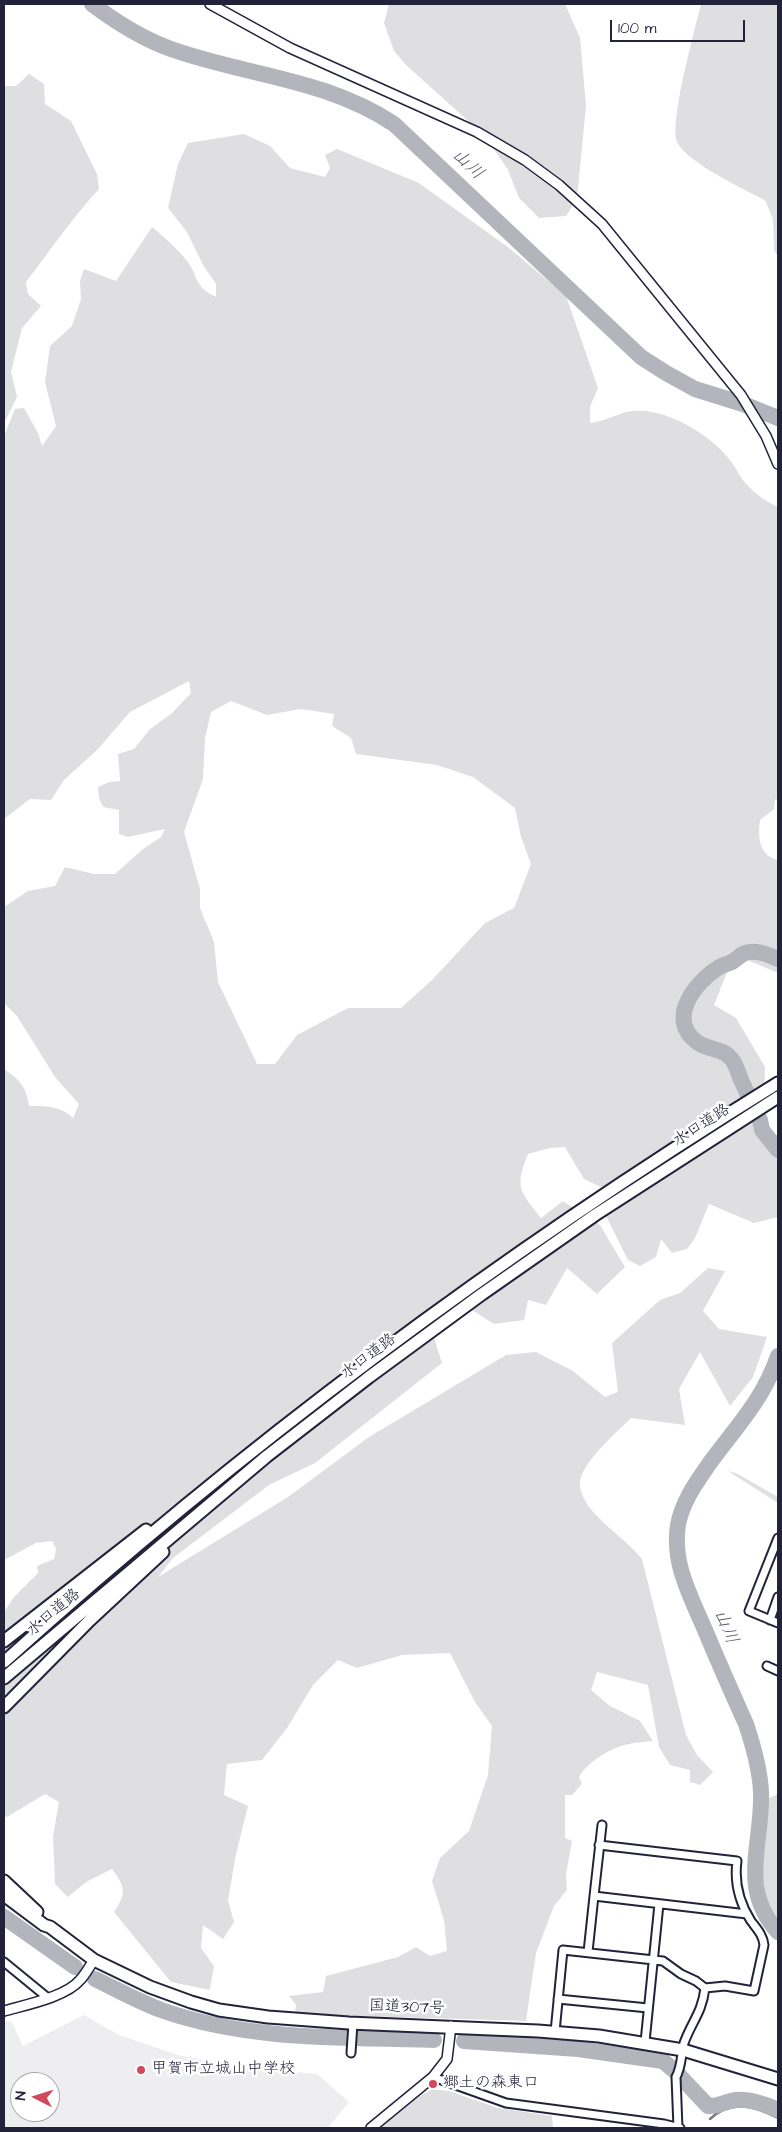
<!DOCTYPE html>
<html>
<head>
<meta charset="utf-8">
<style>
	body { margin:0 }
	#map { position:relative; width:782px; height:2132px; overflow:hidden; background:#fff; font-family:"Architects Daughter",sans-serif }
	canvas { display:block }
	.frame { position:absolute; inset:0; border:5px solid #22223b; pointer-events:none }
	.north { position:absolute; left:10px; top:2072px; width:50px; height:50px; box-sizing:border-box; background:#fff; border:1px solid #a7a7b1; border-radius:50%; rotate:275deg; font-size:14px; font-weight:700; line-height:20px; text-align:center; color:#22223b }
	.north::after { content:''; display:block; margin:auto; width:18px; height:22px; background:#d1495b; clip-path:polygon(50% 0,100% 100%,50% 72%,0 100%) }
	.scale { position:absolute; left:610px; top:20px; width:135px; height:22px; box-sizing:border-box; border:2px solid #22223b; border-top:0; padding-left:6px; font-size:15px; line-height:18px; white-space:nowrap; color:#22223b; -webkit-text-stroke:4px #fff; paint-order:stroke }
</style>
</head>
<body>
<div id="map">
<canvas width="782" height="2132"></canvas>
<div class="frame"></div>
<div class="north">N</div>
<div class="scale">100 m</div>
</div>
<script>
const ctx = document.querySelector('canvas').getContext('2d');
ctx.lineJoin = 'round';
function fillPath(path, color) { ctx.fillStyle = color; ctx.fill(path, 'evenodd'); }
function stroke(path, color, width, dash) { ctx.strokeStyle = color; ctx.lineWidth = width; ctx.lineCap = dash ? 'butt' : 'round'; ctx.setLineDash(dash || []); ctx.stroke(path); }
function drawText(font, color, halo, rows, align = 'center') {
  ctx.font = font + ' "Architects Daughter","Klee One",sans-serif'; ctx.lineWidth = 5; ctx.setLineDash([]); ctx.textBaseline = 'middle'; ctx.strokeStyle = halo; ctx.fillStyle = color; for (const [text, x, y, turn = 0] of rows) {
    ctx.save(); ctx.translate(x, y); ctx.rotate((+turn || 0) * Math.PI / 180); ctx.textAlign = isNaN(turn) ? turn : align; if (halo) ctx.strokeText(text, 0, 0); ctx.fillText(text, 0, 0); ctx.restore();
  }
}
fillPath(new Path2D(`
	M84,2015l35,20 59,20 62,12 77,7 32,28 -21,26h-324v-106l7,-1 12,25zM20,2082h30v30h-30z`), '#eeeef1');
fillPath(new Path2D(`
	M389,4h176l15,34 6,68 -9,93 -11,17 -27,2 -20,-20 -11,-28 -23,-34 -79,-71 -12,-14 -10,-28z
	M701,4h77v253l-4,-7 -1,-31 -8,-19c-20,-10 -79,-38 -88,-58 -8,-19 18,-113 24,-138z
	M29,74l15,10 1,20 26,17 26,53 2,15c-27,29 -49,62 -73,93l2,12 13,12 -19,22 -11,44 6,25 -13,26v-337h12z
	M244,134l26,12 20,22 35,9 5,-9 -5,-13 12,-6 82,34 90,65 57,48 32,92 -8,19v16c14,-2 23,-7 36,-11 35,-8 83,21 104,48 5,6 8,13 12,19 11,13 21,21 36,28v294l-3,-2 -1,10 -14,11c-2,16 -2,35 18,40v113l-40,-17 -12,19 -12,30 22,13 29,49 -1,28 3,46 11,18v58l-24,6 -45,-19 -14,34 -8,11 -15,4 -11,-14 -5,18 -16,9 -12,-6 -24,-48 -3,-25 -17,-8 -19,-32 -15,1 -22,6c-14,34 -8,37 13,64l22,-17 37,24 25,42 -28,27 -30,-26 -21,37 -18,-5 -4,20 -30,4 -47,-30 -21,19 16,50 -127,100 -46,22 -96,73 -15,19 130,-80 81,-60 137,-82 30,-3 37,19 32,26 13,-5 -6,-49 48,-43 20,-7 28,-25 17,3 -22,40 16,18 48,8 -14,40 -23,29 -30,-54 -21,37 6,36 -54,-7c-13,13 -51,46 -51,65 -1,10 9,25 15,31 15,16 33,28 47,45l44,176 11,20 16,17 -13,13 -10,-3v-12l-20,-5 -11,-18 -11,-62 -51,-13 -6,18 19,16 30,15 13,20c-8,1 -16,1 -24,3 -17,3 -42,18 -50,33l3,7 -10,11h-7v43l7,3 -6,33 1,16 -13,16 -18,47 -10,68 -231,-7 1,-9 -7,-9 34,-4 3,-16 72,-19 18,-10 14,9 17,-5 -3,-31 -12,-39 8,-23 29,-27 19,-56 4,-49 -17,-24 -25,-49 -48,2 -45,13 -19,-8 -25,25 -26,43 -25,32 -35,4 -3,31 24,11 -12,48 -8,46 6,22 -11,17 -20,-14 -2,23 13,18 -4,24 -39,-8 -57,-70c13,-19 11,-26 -2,-43l-26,13 -18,15 -13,-13 -2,-48 6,-34 -14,-8 -38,23 -3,-1v-204l10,-15 24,-24 -1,-7 17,-7 2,-10 -4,-8 -16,2 -32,17v-491c16,11 22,17 25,37 17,0 32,0 44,12l6,-14 -24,-27 -38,-61 -13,-13v-96l24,-16 27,-5 10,-19 29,7h21l28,-25 18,-12 4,-8 -37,8 -9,-3v-24l-16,-3 -4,-9 -1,-11 11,-5 11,-1 -2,-27 16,-5 16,-20 21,-15 20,-21 -2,-12 -59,31 -32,37 -34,31 -13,20 -21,-1 -26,20v-383l11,-27 9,-1 14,25 4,13 14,-20 -11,-44 5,-36 22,-20 9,-27 -1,-18 4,-12 32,12 36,-54c12,10 25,21 35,34 13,17 5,24 29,36v-13l-13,-19 -16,-33 -19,-24 10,-44 10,-21zM231,701l36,14 34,-6 33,5 -2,12 19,12 5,16 81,11 36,12 42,31 6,29 10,27 -17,44 -29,15 -52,56 -32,29h-53l-51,27 -22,29h-18l-39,-82 -4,-40 -14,-34v-19l-16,-57 19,-53 2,-41 6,-26z
	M728,1471l8,2 42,24v6z
	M778,1794v132c-37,-46 -15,-74 -11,-127z
	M432,2089l17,2 49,17 54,8 1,12h-177l27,-22z`), '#dfdfe2');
stroke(new Path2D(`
	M710,2119c21,-20 45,-13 68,-1`), '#7a7a88', 2.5);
stroke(new Path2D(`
	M92,4c24,18 51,35 79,45 76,27 153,29 223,75l247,233 25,16 29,16 48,15 35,14
	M778,959c-10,-4 -22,-10 -33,-6 -5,2 -8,6 -13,9 -4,2 -10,3 -14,6 -23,14 -52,52 -21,74 12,9 27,5 36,19 4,6 6,15 9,21 6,13 12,26 18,38l2,10 16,20
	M778,1356c-15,44 -42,71 -69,108 -13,19 -27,38 -31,61 -6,38 12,70 27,105 13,31 27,63 41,94 7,21 14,45 15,68 2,52 -23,96 17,140
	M4,1917l71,50
	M95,1979c23,11 46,24 69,32 86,30 181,26 270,29
	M464,2041l114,8 85,12 12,10 33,35c9,1 14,-3 23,-5 15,-4 34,3 47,9`), '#b4b4bc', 16);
const minor = new Path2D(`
	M778,1538l-29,73 29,12
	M770,1620l8,-23
	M767,1666l11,5
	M599,1845l138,16c-3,22 2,41 14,60 6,8 12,14 13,24l-10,46 -29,-5 -20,2
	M594,1896l8,-71
	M588,1952l6,-56 153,18
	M4,1962l44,36
	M558,1999l90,9
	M555,2032l8,-82 100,11 18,13 15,7 9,7c-3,25 -13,33 -21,55 -3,11 -2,23 -8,34l2,51
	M645,2042l14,-138
	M351,2053l2,-30
	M433,2077l73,26 158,21 16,4`);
const tertiary = new Path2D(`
	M210,4l80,44 187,84 48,28 34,25 43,39 139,171 25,41 12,28
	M4,2011c21,-6 62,-14 76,-31 6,-6 9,-13 14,-20
	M371,2128l62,-51 14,-18 4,-33`);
const trunk = new Path2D(`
	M4,1641l142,-111
	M4,1662c239,-216 500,-410 774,-579
	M4,1678l263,-222 102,-79 113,-83 113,-79 183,-118
	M4,1707l86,-87 73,-68
	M4,1881l33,31
	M4,1895l40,30 6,2 44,33 56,27 41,15 28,8 49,7 81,6 189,8 61,5 84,14 95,29`);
stroke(minor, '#22223b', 11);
stroke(tertiary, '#22223b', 12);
stroke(trunk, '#22223b', 15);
stroke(minor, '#fff', 7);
stroke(tertiary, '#fff', 9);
stroke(trunk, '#fff', 11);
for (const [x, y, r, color] of [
	[141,2070,5,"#d1495b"],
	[433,2084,5,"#d1495b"]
]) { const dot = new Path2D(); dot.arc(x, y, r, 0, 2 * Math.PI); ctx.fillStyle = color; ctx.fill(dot); stroke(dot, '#fff', 2); }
drawText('16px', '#22223b', '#fff', [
	["水口道路",702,1126,-33],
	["水口道路",369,1357,-37],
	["水口道路",54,1613,-40],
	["国道307号",407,2008,2]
]);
drawText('16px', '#22223b', '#fff', [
	["甲賀市立城山中学校",151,2070],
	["郷土の森東口",443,2084]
], 'left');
drawText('italic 18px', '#5c5c6f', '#fff', [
	["山川",467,165,43],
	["山川",725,1627,67]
]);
</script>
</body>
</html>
